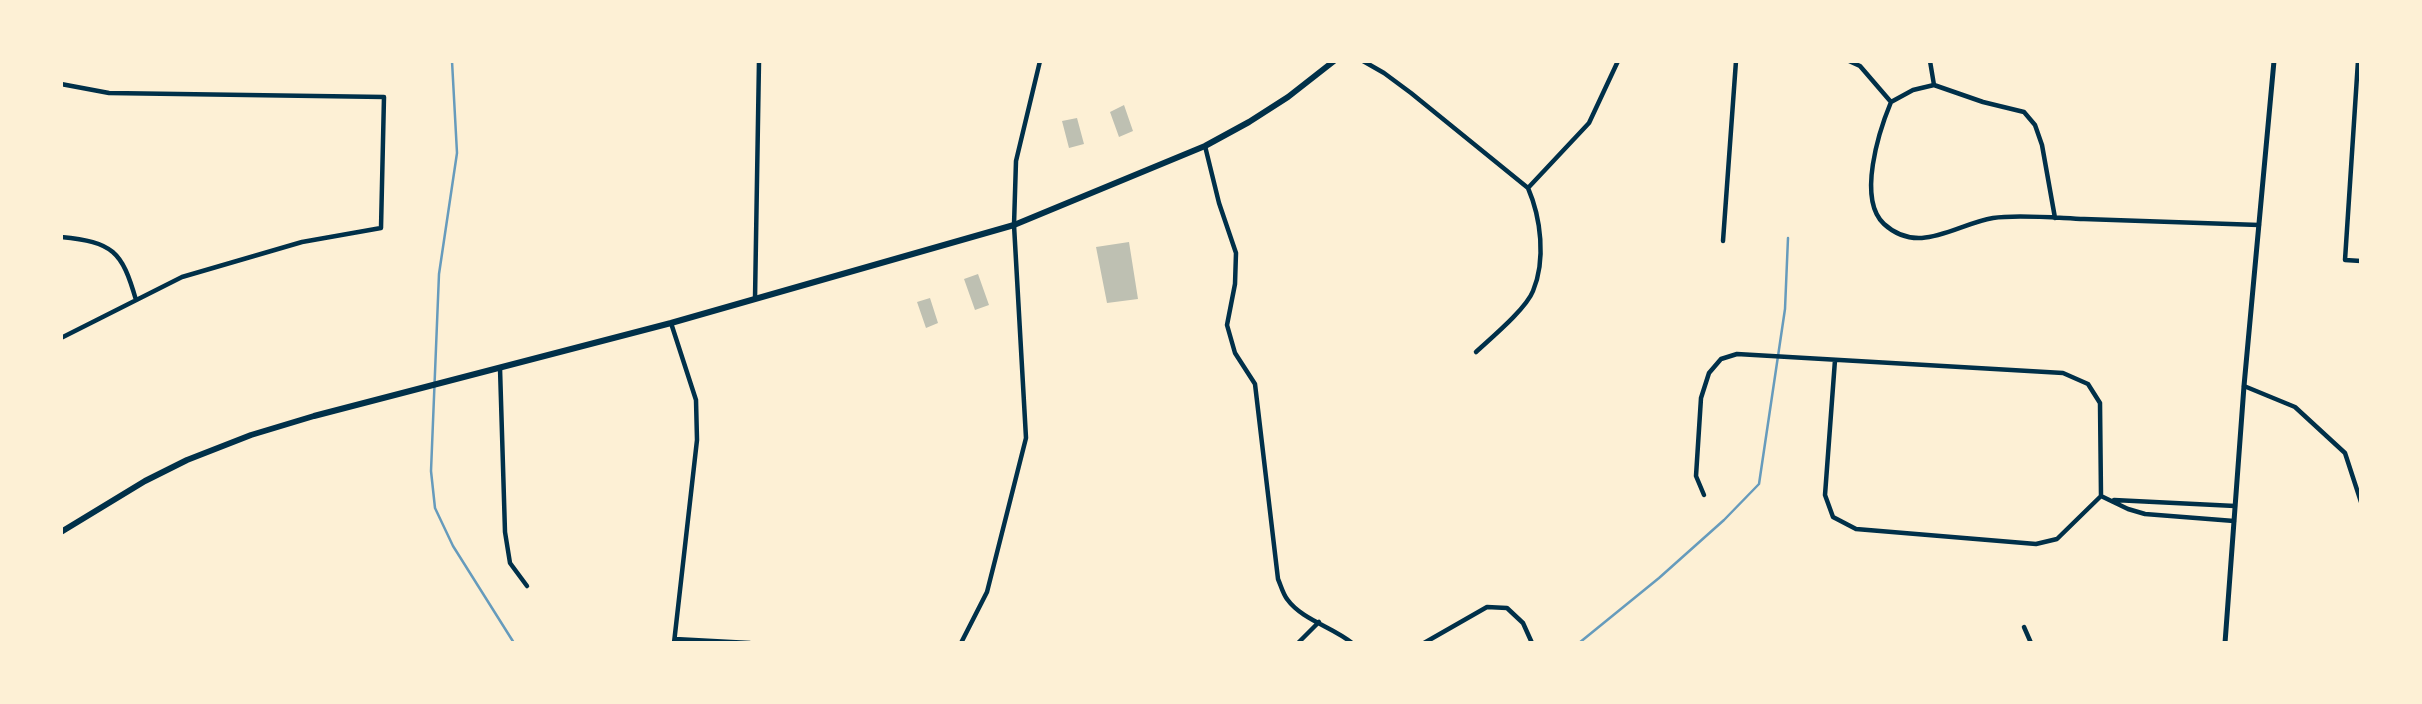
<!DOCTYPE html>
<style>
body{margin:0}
#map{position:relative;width:2422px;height:704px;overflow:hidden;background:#fdf0d5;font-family:"Zilla Slab",serif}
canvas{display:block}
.frame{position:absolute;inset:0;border:63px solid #fdf0d5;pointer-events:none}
</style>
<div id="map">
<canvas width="2422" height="704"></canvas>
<div class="frame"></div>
</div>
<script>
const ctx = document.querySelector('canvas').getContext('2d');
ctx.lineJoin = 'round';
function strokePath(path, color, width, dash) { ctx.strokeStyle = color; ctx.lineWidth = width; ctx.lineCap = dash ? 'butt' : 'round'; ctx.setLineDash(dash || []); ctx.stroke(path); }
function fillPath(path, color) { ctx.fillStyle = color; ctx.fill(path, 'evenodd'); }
strokePath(new Path2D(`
 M452 61 457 153 439 274 431 471 435 508 453 546 514 643
 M1579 643 1659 578 1724 520 1759 484 1785 309 1788 238`), '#669bbc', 2.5);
fillPath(new Path2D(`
 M1124 105 1133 131 1119 137 1110 112Z
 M1077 118 1084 144 1069 148 1062 121Z
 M1129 242 1138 299 1107 303 1096 247Z
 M978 274 989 305 975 310 964 279Z
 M930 298 938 323 926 328 917 302Z`), '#bec0b2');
strokePath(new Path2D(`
 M1363 61 1384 73 1411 93 1528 188C1541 218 1546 260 1533 291 1526 309 1491 338 1476 352
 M1849 61 1860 66 1891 102
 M1930 61 1934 85
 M2358 61 2345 260 2361 261
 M61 84 109 93 384 97 381 228 302 242 182 277 61 338
 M1205 146 1219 203 1236 253 1235 284 1227 325 1235 353 1255 384 1278 579C1281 586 1283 594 1287 599 1302 620 1333 627 1352 643
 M1528 188 1589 123 1618 61
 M2055 218 2042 145 2035 125 2024 112 1983 102 1934 85 1913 90 1891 102C1879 131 1857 199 1884 224 1919 256 1956 224 1993 218 2017 214 2058 218 2084 219 2142 221 2201 223 2259 225
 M61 237C113 242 122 251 136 300
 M1723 241 1736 61
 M755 299 759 61
 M671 323 696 400 697 440 674 643
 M1835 360 1825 495 1833 517 1856 529 2036 544 2057 539 2101 496
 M500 368 505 532 510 563 527 586
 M2244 386 2295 407 2345 453 2361 502
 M1704 495 1696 476 1701 398 1709 373 1721 359 1737 354 2063 373 2088 384 2100 403 2101 496 2128 509 2145 514 2234 521
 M2114 500 2235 506
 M2024 627 2031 643
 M675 639 750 643
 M961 643 987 592 1026 438 1014 225 1016 161 1040 61
 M1298 643 1319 622
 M1424 643 1487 607 1507 608 1523 623 1532 643`), '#003049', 4.5);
strokePath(new Path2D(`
 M2225 643 2244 386 2274 61`), '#003049', 5);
strokePath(new Path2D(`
 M61 532 145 481 187 460 251 435 314 416 671 323 1014 225 1205 146 1249 122 1288 97 1334 61`), '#003049', 6);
</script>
